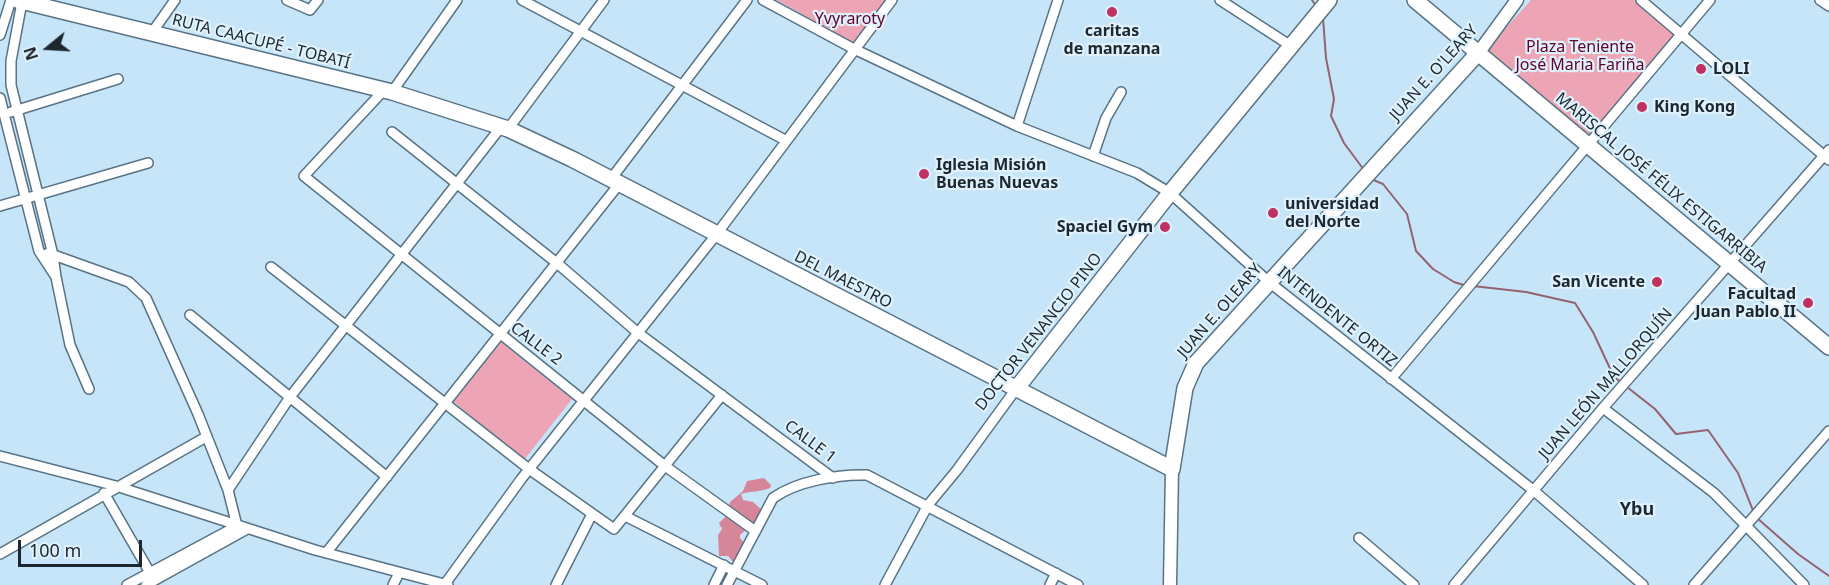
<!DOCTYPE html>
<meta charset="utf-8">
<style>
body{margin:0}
#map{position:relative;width:1829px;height:585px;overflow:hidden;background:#c7e5f9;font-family:"Noto Sans",sans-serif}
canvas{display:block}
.north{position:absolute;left:18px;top:18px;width:60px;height:60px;-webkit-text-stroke:4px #dff1fc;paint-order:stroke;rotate:252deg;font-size:16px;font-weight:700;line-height:24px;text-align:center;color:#1c272f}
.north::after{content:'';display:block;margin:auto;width:21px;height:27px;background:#1c272f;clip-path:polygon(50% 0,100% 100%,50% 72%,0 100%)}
.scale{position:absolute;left:18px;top:540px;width:124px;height:27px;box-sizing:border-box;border:3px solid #1c272f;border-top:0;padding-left:8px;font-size:18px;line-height:21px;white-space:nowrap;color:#1c272f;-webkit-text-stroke:4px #dff1fc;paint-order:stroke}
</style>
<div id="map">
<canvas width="1829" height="585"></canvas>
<div class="north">N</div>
<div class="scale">100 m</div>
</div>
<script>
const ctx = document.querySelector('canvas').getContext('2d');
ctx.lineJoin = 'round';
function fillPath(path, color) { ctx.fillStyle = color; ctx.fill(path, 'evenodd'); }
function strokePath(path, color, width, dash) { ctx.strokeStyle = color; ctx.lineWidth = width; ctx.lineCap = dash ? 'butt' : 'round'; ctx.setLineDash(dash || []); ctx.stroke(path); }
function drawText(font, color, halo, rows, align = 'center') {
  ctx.font = font + ' "Noto Sans",sans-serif'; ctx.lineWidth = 4.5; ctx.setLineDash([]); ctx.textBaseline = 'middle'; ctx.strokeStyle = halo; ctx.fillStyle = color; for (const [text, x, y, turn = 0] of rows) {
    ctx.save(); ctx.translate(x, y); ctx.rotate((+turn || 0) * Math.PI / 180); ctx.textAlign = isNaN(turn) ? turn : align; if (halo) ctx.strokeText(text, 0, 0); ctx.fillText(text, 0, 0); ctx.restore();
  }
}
fillPath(new Path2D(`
 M777 0H886L854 43Z
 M1531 0H1634L1676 33 1590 138 1485 51Z
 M501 342 572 399 524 460 453 401Z`), '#eda4b4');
fillPath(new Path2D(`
 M764 478 771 485 770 488C760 492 752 491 741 494L743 500 753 502 761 509 762 516 740 535V538L748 548 745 561 735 564 728 556H719L718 535 722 529 719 523 726 516 730 502 743 491 747 481Z`), '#d58799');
strokePath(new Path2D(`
 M1312 0 1316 6
 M1323 18 1326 58 1334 99 1331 116 1344 143 1364 170
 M1371 179 1383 184 1407 214 1416 251 1433 269 1454 282 1467 286
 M1473 286 1526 292 1575 303 1593 332 1614 377 1622 383
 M1627 387 1655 409 1676 434 1708 430 1738 473 1754 513
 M1757 518 1798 554 1829 576`), '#946270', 2);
const minor = new Path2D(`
 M287 0 310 10 318 0
 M522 0 785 140
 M763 0 854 49 1017 126 1137 173 1170 193 1269 282 1533 490 1643 585
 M1220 0 1291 46
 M1641 0 1829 160
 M1820 0 1829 6
 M151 34 175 0
 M0 35 11 0
 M384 90 304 176 665 466 754 530
 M392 92 457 0
 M0 98 39 251 56 277 53 255 11 85V61L22 2
 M11 112 118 79
 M1017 126 1058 0
 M508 129 604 0
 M392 132 558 264 637 332 833 478
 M1093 156 1106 118 1121 92
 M611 179 747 0
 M0 206 148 163
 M48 253 129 282 146 298 198 414 228 490 237 526
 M271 267 529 469 614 529 722 395
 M56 277 70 345 89 389
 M190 315 387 477
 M1391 379 1710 0
 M1603 408 1714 493 1804 585
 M0 456 116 486 315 550 448 585
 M228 490 290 397 501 127
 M104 493 153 578
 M625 516 762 585
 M1359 538 1414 585
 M326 553 620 183
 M0 554 206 437
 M445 584 522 478 716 235 892 0
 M127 585 237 526
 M146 585 247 529
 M393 585 399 573
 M556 585 592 514
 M714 585 724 565
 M727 585 773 498C797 481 838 474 867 475L1078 585
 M885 585 928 505 957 470 1016 389
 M1050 585 1056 573
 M1454 585 1603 408 1829 150
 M1694 585 1829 431`);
const tertiary = new Path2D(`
 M1479 52 1517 0
 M1170 585 1172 469`);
const primary = new Path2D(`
 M17 0 392 92 508 129 572 159 1172 469 1185 388 1196 363 1479 52
 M1415 0 1829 347
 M1016 389 1170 193 1329 0`);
strokePath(minor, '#587384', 12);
strokePath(tertiary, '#587384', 15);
strokePath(primary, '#587384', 18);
strokePath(minor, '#fff', 9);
strokePath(tertiary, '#fff', 12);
strokePath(primary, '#fff', 15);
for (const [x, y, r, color] of [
 [1112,12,6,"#be3161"],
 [1701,69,6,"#be3161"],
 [1642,107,6,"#be3161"],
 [924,174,6,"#be3161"],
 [1273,213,6,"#be3161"],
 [1165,227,6,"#be3161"],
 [1657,282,6,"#be3161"],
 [1808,303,6,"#be3161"]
]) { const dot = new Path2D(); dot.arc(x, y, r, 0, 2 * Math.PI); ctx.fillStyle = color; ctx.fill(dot); strokePath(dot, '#dff1fc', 2); }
drawText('16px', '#610129', '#dff1fc', [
 ["Yvyraroty",850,19],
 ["Plaza Teniente",1580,47],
 ["José Maria Fariña",1580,65]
]);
drawText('bold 16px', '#1c272f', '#dff1fc', [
 ["caritas",1112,31,"center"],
 ["de manzana",1112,49,"center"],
 ["LOLI",1713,69],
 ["King Kong",1654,107],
 ["Iglesia Misión",936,165],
 ["Buenas Nuevas",936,183],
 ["universidad",1285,204],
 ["del Norte",1285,222],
 ["Spaciel Gym",1153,227,"right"],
 ["San Vicente",1645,282,"right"],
 ["Facultad",1796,294,"right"],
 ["Juan Pablo II",1796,312,"right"]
], 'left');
drawText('16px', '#1c272f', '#dff1fc', [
 ["RUTA CAACUPÉ - TOBATÍ",261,42,14],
 ["JUAN E. O'LEARY",1434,73,-48],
 ["MARISCAL JOSÉ FÉLIX ESTIGARRIBIA",1661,183,40],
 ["DEL MAESTRO",843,280,27],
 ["JUAN E. OLEARY",1220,311,-49],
 ["INTENDENTE ORTIZ",1337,317,39],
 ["DOCTOR VENANCIO PINO",1039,332,-52],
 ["CALLE 2",536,344,37],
 ["JUAN LEÓN MALLORQUÍN",1606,384,-49],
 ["CALLE 1",810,442,37]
]);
drawText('bold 18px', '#1c272f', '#dff1fc', [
 ["Ybu",1637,510]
]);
</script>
